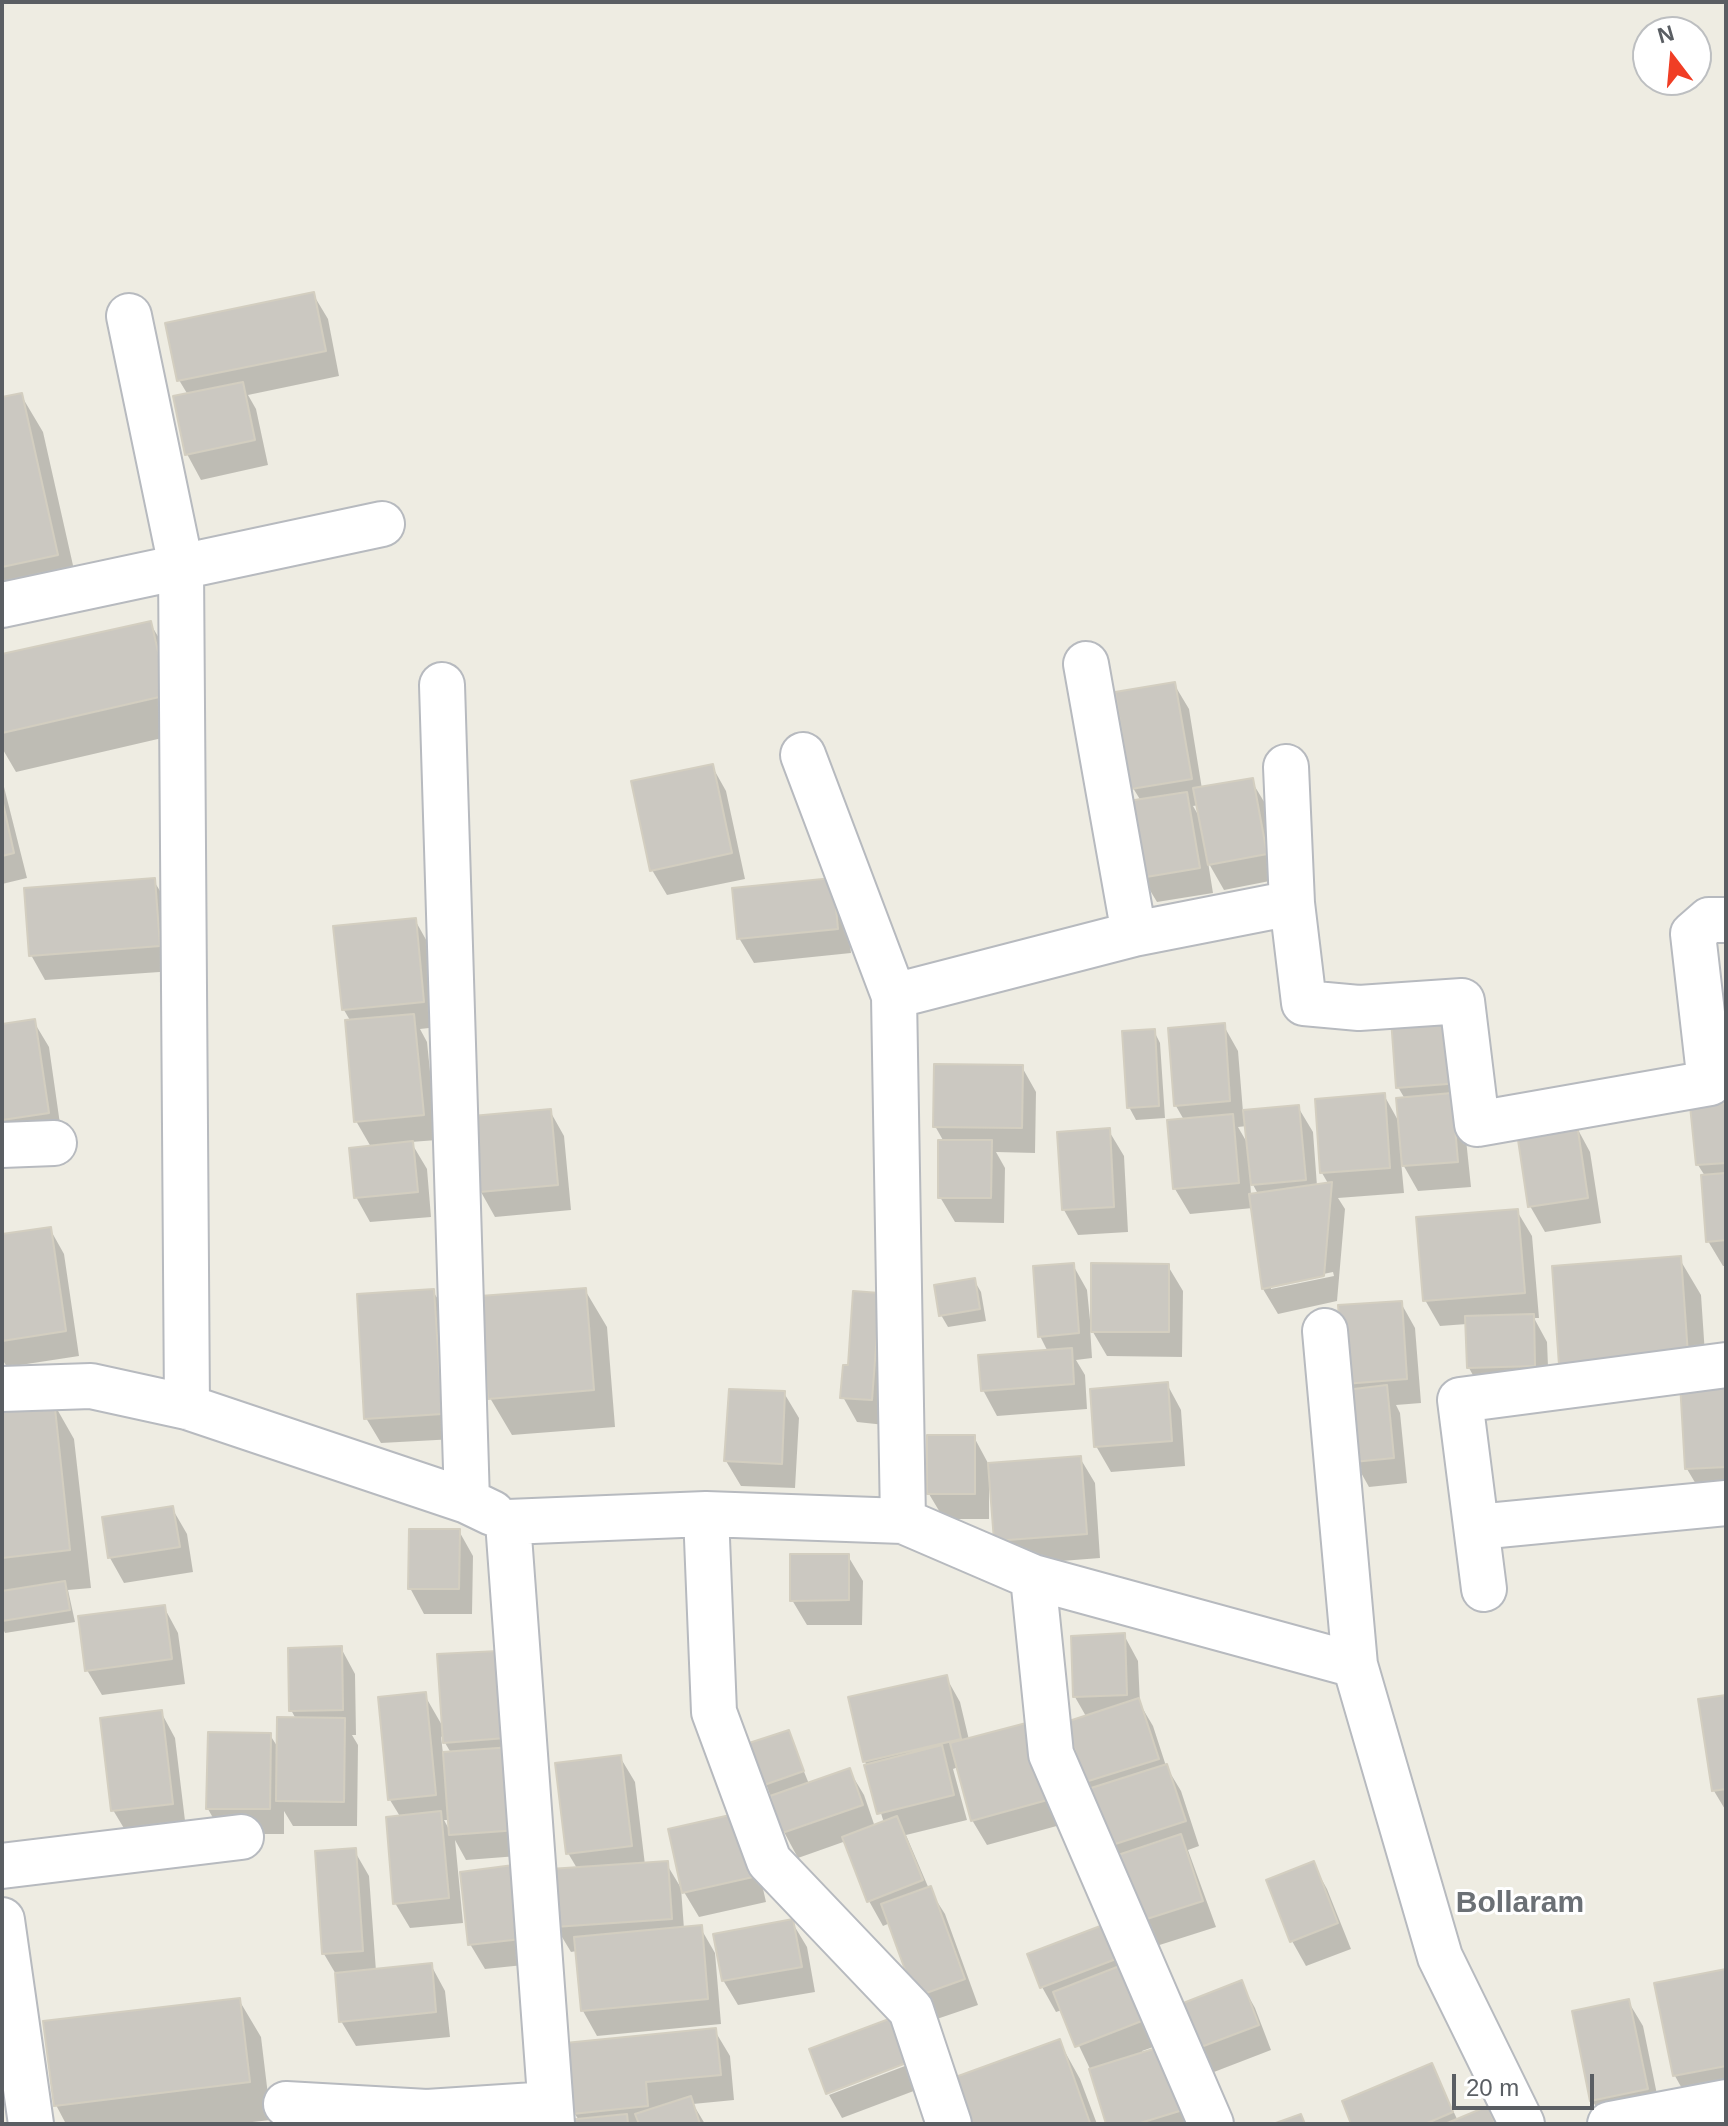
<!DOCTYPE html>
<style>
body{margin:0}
#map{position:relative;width:1728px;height:2126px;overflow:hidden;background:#eeece2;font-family:Helvetica,sans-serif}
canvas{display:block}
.frame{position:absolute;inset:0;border:4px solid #5a5e63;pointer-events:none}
.north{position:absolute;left:1632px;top:16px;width:80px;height:80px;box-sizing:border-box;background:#fff;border:2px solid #bdbfc1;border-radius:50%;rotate:344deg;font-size:22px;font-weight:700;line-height:32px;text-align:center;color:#5a5e63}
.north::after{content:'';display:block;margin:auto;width:28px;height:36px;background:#f03e25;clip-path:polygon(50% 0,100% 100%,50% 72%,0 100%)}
.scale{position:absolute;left:1452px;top:2074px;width:142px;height:36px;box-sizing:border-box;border:4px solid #5a5e63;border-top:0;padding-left:10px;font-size:24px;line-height:28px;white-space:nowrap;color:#5a5e63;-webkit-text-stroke:6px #fff;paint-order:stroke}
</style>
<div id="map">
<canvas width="1728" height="2126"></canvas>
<div class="frame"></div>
<div class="north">N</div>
<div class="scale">20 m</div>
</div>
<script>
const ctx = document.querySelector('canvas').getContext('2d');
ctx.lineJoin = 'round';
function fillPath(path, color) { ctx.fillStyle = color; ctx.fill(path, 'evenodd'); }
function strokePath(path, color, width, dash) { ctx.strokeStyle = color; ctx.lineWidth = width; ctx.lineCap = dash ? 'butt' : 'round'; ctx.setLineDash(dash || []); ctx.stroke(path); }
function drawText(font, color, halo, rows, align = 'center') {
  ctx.font = font + ' Helvetica,sans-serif'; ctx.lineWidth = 6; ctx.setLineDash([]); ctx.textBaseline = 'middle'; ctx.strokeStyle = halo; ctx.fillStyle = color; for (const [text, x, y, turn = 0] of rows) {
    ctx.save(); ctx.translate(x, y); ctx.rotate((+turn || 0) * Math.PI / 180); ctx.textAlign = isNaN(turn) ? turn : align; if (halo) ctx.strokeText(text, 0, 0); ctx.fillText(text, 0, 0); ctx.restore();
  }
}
fillPath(new Path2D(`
 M313 294 328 319 339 376 248 395 256 409 268 465 201 480 187 454 188 395 179 380Z
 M21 395 43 432 79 592 2 609V399Z
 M150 623 172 660 188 732 16 772 2 748V656Z
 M1174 684 1189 709 1202 789 1251 780 1266 805 1280 879 1224 890 1208 862 1213 893 1157 902 1142 877 1141 801 1133 788ZM1199 805 1200 818 1193 806Z
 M712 766 726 791 745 879 667 895 652 870Z
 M2 779 27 878 2 884Z
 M832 880 846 905 851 953 754 963 739 938Z
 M154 881 169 906 174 971 45 980 31 955Z
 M415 920 429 945 438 1027 420 1029 427 1042 437 1140 411 1142 427 1169 431 1217 370 1222 356 1197 371 1147 356 1121 351 1022 344 1010Z
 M1453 1015 1471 1187 1418 1191 1401 1161 1404 1193 1338 1198 1345 1209 1337 1301 1278 1314 1263 1289 1253 1208 1190 1214 1175 1189 1184 1120 1176 1106 1224 1026 1238 1051 1243 1112 1298 1107 1313 1132 1317 1186 1329 1185 1322 1173 1384 1095 1400 1124 1405 1099 1398 1087ZM1247 1126 1249 1146 1238 1127ZM1250 1179 1258 1194 1251 1195ZM1333 1272 1334 1276 1271 1289V1285Z
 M34 1022 49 1047 62 1138 2 1147V1027Z
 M1154 1031 1160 1043 1165 1118 1136 1120 1129 1107Z
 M1022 1067 1036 1092 1035 1153 996 1152 1005 1168 1004 1223 955 1222 940 1197 944 1142 935 1126Z
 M1726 1105V1266H1723L1708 1241 1705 1176 1698 1165Z
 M550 1111 564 1136 571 1210 495 1217 481 1192Z
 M1576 1126 1590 1152 1601 1223 1545 1232 1530 1206Z
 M1109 1131 1124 1156 1128 1232 1078 1235 1064 1210Z
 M1517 1211 1532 1236 1539 1318H1534L1547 1342 1549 1391 1483 1393 1469 1368 1467 1324 1440 1326 1425 1300Z
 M50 1229 64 1254 79 1356 7 1367 2 1359V1236Z
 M1679 1258 1701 1295 1707 1384 1726 1382V1505L1709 1506 1687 1469 1683 1394 1583 1402Z
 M1073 1265 1087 1290 1090 1320 1168 1266 1183 1291 1182 1357 1107 1356 1090 1327 1092 1358 1076 1360 1085 1375 1087 1409 997 1416 983 1390 1048 1352 1040 1336Z
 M974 1280 981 1292 986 1321 948 1327 941 1315Z
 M585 1290 607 1327 615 1427 512 1435 490 1398Z
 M433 1291 448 1316 455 1439 381 1443 366 1418Z
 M878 1295 885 1425 857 1422 843 1397Z
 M1401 1303 1415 1328 1421 1403 1396 1405 1400 1413 1407 1483 1369 1487 1355 1462 1346 1383Z
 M1167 1384 1181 1410 1185 1466 1111 1472 1096 1446Z
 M784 1393 799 1418 795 1488 741 1486 726 1461Z
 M53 1402 74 1439 91 1588 68 1590 75 1622 5 1633 2 1627V1408Z
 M974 1437 989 1465 1080 1458 1095 1483 1100 1558 1010 1565 996 1540 992 1487H989V1519H944L929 1494Z
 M172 1508 187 1534 193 1572 124 1583 110 1558 104 1519Z
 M459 1531 473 1556 472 1614H424L410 1588Z
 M848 1556 863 1581 862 1625H807L792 1600Z
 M164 1607 178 1633 185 1684 102 1695 87 1670Z
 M1124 1635 1138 1661 1140 1704 1153 1726 1166 1766 1181 1791 1199 1846 1188 1850 1216 1927 1147 1949 1068 1724 1087 1718 1075 1697Z
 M341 1648 355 1674 356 1735H352L358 1745 357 1826H293L284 1811V1834H222L208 1809 270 1735 279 1749 296 1719 291 1710Z
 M497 1653 531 1855 466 1860 455 1840 463 1923 410 1928 395 1903 401 1818 390 1800 424 1694 443 1727ZM441 1736 451 1753 443 1754ZM444 1820H450L451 1833Z
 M946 1677 960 1702 969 1740 1029 1724 1064 1824 987 1845 972 1820 958 1767 953 1769 967 1820 906 1835 929 1889 945 1914 978 2005 931 2021 890 1923 883 1926 869 1901 846 1841 798 1858 784 1832 766 1784 788 1732 809 1784 849 1770 864 1795 875 1827 884 1823 865 1761Z
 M1726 1697V1811L1714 1791Z
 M161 1712 175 1738 186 1829 128 1835 113 1810Z
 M620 1757 635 1782 645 1865 666 1863 681 1888 684 1929 700 1927 715 1953 721 2024 597 2036 583 2011 577 1951 571 1952 556 1927 578 1870 568 1853Z
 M752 1840 766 1902 699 1917 684 1892Z
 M354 1850 369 1876 376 1971 431 1965 445 1991 450 2037 356 2046 341 2021 337 1976 324 1954 317 1853Z
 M1313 1864 1327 1889 1351 1949 1306 1966 1292 1941Z
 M520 1866 543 1963 485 1969 470 1944Z
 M792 1922 807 1947 815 1992 738 2005 723 1980Z
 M1115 1922 1170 2041 1142 2051 1144 2054 1196 2124H1108L1091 2071 1062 2010 1056 2012 1042 1987Z
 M1726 1971V2093L1689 2101 1675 2076Z
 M1241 1983 1255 2008 1271 2050 1201 2077 1187 2052Z
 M239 2000 261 2037 271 2120 234 2124H66L56 2105Z
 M1628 2001 1643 2026 1661 2114 1606 2124 1592 2100Z
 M715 2031 730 2056 734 2100 693 2104 705 2124H569L579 2120 574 2113Z
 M1059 2041 1080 2079 1097 2124H969Z
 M918 2061 927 2086 842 2118 829 2095Z
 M1432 2066 1458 2121 1487 2109 1496 2124H1354Z`), '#0003');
const building = new Path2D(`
 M314 292 326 351 177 381 165 323Z
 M243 382 255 440 185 455 173 396Z
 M22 393 58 555 2 567V397Z
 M151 621 168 695 2 733V654Z
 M1175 682 1192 779 1131 789 1115 692Z
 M713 764 732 853 650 871 631 781Z
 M1253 778 1267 854 1208 865 1193 788Z
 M1187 792 1200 868 1140 878 1128 801Z
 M2 799 14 853 2 856Z
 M155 878 160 946 29 956 24 888Z
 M833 878 838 929 737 939 732 888Z
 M416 918 424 1002 342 1010 333 926Z
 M1455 1013 1460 1083 1396 1088 1391 1019Z
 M414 1014 424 1115 354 1122 345 1020Z
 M35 1019 49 1113 2 1120V1024Z
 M1225 1023 1230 1101 1174 1106 1168 1028Z
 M1155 1029 1159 1106 1127 1108 1122 1031Z
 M934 1064 1023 1065 1022 1128 933 1127Z
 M1385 1093 1390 1168 1320 1173 1315 1099Z
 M1452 1093 1458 1162 1402 1166 1396 1098Z
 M1726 1103V1163L1696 1165 1690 1106Z
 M1299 1105 1306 1180 1251 1185 1243 1110Z
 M551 1109 558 1185 479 1192 472 1116Z
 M1233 1114 1239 1183 1173 1189 1167 1120Z
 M1577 1124 1588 1198 1528 1207 1517 1133Z
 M1110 1128 1114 1207 1062 1210 1057 1132Z
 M938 1140H992L991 1198H938Z
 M413 1141 418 1192 354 1198 349 1148Z
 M1726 1173V1240L1706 1242 1701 1175Z
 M1332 1182 1324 1276 1262 1289 1249 1194Z
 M1518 1209 1525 1293 1423 1301 1416 1217Z
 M51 1227 66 1331 2 1341V1234Z
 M1681 1256 1688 1355 1559 1365 1552 1266Z
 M1074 1263 1079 1333 1038 1337 1033 1266Z
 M1091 1263 1169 1264V1332H1091Z
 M975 1278 980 1309 939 1316 934 1285Z
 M586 1288 594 1390 488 1399 480 1296Z
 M434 1289 442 1414 364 1419 357 1294Z
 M853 1291 880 1293 872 1400 840 1398 843 1365H848Z
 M1402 1301 1407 1379 1344 1384 1338 1305Z
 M1534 1314 1535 1366 1467 1368 1465 1316Z
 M1072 1348 1074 1384 981 1391 978 1355Z
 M1726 1380V1467L1685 1469 1680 1383Z
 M1168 1382 1172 1441 1094 1447 1090 1389Z
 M1387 1385 1394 1458 1353 1462 1346 1390Z
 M729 1389 785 1391 782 1464 724 1461Z
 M54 1399 70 1550 2 1558V1406Z
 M927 1435H975V1494H927Z
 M1081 1456 1087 1534 994 1541 988 1463Z
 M173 1506 180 1547 108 1558 102 1517Z
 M409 1529H460L459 1589H408Z
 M790 1554H849V1600L790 1601Z
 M65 1581 70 1610 2 1621V1591Z
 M165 1605 172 1659 85 1671 78 1616Z
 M1125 1633 1127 1695 1073 1697 1071 1636Z
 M342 1646 343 1710 289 1711 288 1648Z
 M499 1651 505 1738 443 1743 437 1654Z
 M947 1675 961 1739 863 1762 848 1697Z
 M426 1692 436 1795 388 1800 378 1697Z
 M1726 1695V1789L1712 1791 1698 1699Z
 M1139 1698 1159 1759 1085 1782 1066 1722Z
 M162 1710 173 1804 111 1811 100 1718Z
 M277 1717 345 1718 344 1802 276 1801Z
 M1030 1722 1051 1799 971 1821 950 1743Z
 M789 1730 804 1771 764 1785 749 1743Z
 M208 1732 271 1733 270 1809H206Z
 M942 1745 954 1795 877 1814 864 1765Z
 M512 1747 518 1830 449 1835 443 1752Z
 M621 1755 632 1846 566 1854 555 1763Z
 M1167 1764 1186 1821 1106 1847 1088 1789Z
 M850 1768 863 1805 782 1833 770 1796Z
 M441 1811 449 1898 393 1904 386 1817Z
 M739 1813 753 1877 682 1893 668 1829Z
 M897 1816 923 1880 867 1902 842 1837Z
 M1181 1834 1203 1901 1131 1924 1109 1858Z
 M356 1848 363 1951 322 1954 315 1851Z
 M668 1861 672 1919 554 1927 550 1869Z
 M1314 1861 1338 1923 1290 1942 1266 1880Z
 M521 1864 530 1938 468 1945 460 1872Z
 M931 1886 965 1979 915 1997 881 1904Z
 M793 1919 802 1967 722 1981 713 1934Z
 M1116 1920 1129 1954 1040 1988 1027 1954Z
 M702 1925 708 1999 581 2011 574 1937Z
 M1135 1960 1157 2015 1075 2047 1053 1992Z
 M432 1963 436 2012 339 2022 335 1973Z
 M1726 1969V2066L1673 2076 1654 1983Z
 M1242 1980 1259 2025 1185 2053 1168 2009Z
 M240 1998 250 2082 54 2106 43 2021Z
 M1629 1999 1648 2089 1590 2101 1572 2011Z
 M897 2016 914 2060 826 2094 809 2049Z
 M716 2028 721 2075 646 2082 648 2106 572 2114 565 2043Z
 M1060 2039 1090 2123 966 2124 950 2079Z
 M1166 2045 1186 2109 1137 2124H1106L1089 2069Z
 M1432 2063 1453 2112 1425 2124H1351L1342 2101Z
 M691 2096 700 2124H639L635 2114Z
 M1488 2106 1495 2124H1445Z
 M627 2114 628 2124H567V2120Z
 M1301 2114 1305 2124H1273Z`);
fillPath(building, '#cbc8c1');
strokePath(building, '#d3cec0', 2);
const street = new Path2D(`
 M129 316 181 566 187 1407
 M2 605 382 524
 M442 685 467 1501
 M803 755 894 996
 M1286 767 1292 903 1304 1003 1359 1008 1462 1001 1477 1124 1710 1083 1693 934 1709 920H1726
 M1134 934 1292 903
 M2 1145 54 1143
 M1325 1331 1355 1665 1440 1957 1522 2124
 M2 1389 91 1386 187 1407 467 1501 492 1513
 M706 1514 714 1712 769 1861 911 2010 949 2124
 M903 1521 894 996 1134 934 1086 664
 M1477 1527 1726 1503
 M1033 1577 1051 1754 1211 2124
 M1484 1589 1460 1400 1726 1365
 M2 1866 241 1837
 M2 1920 31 2124
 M286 2104 427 2112 550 2104
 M552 2124 508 1522 706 1514 903 1521 1033 1577 1355 1665`);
const secondary = new Path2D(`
 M1610 2124 1726 2102`);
strokePath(street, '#b7babf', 48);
strokePath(secondary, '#b7bbc1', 48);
strokePath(street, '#fff', 44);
strokePath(secondary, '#fff', 44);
drawText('bold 30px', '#6b7075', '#fff', [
 ["Bollaram",1520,1904]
]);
</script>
